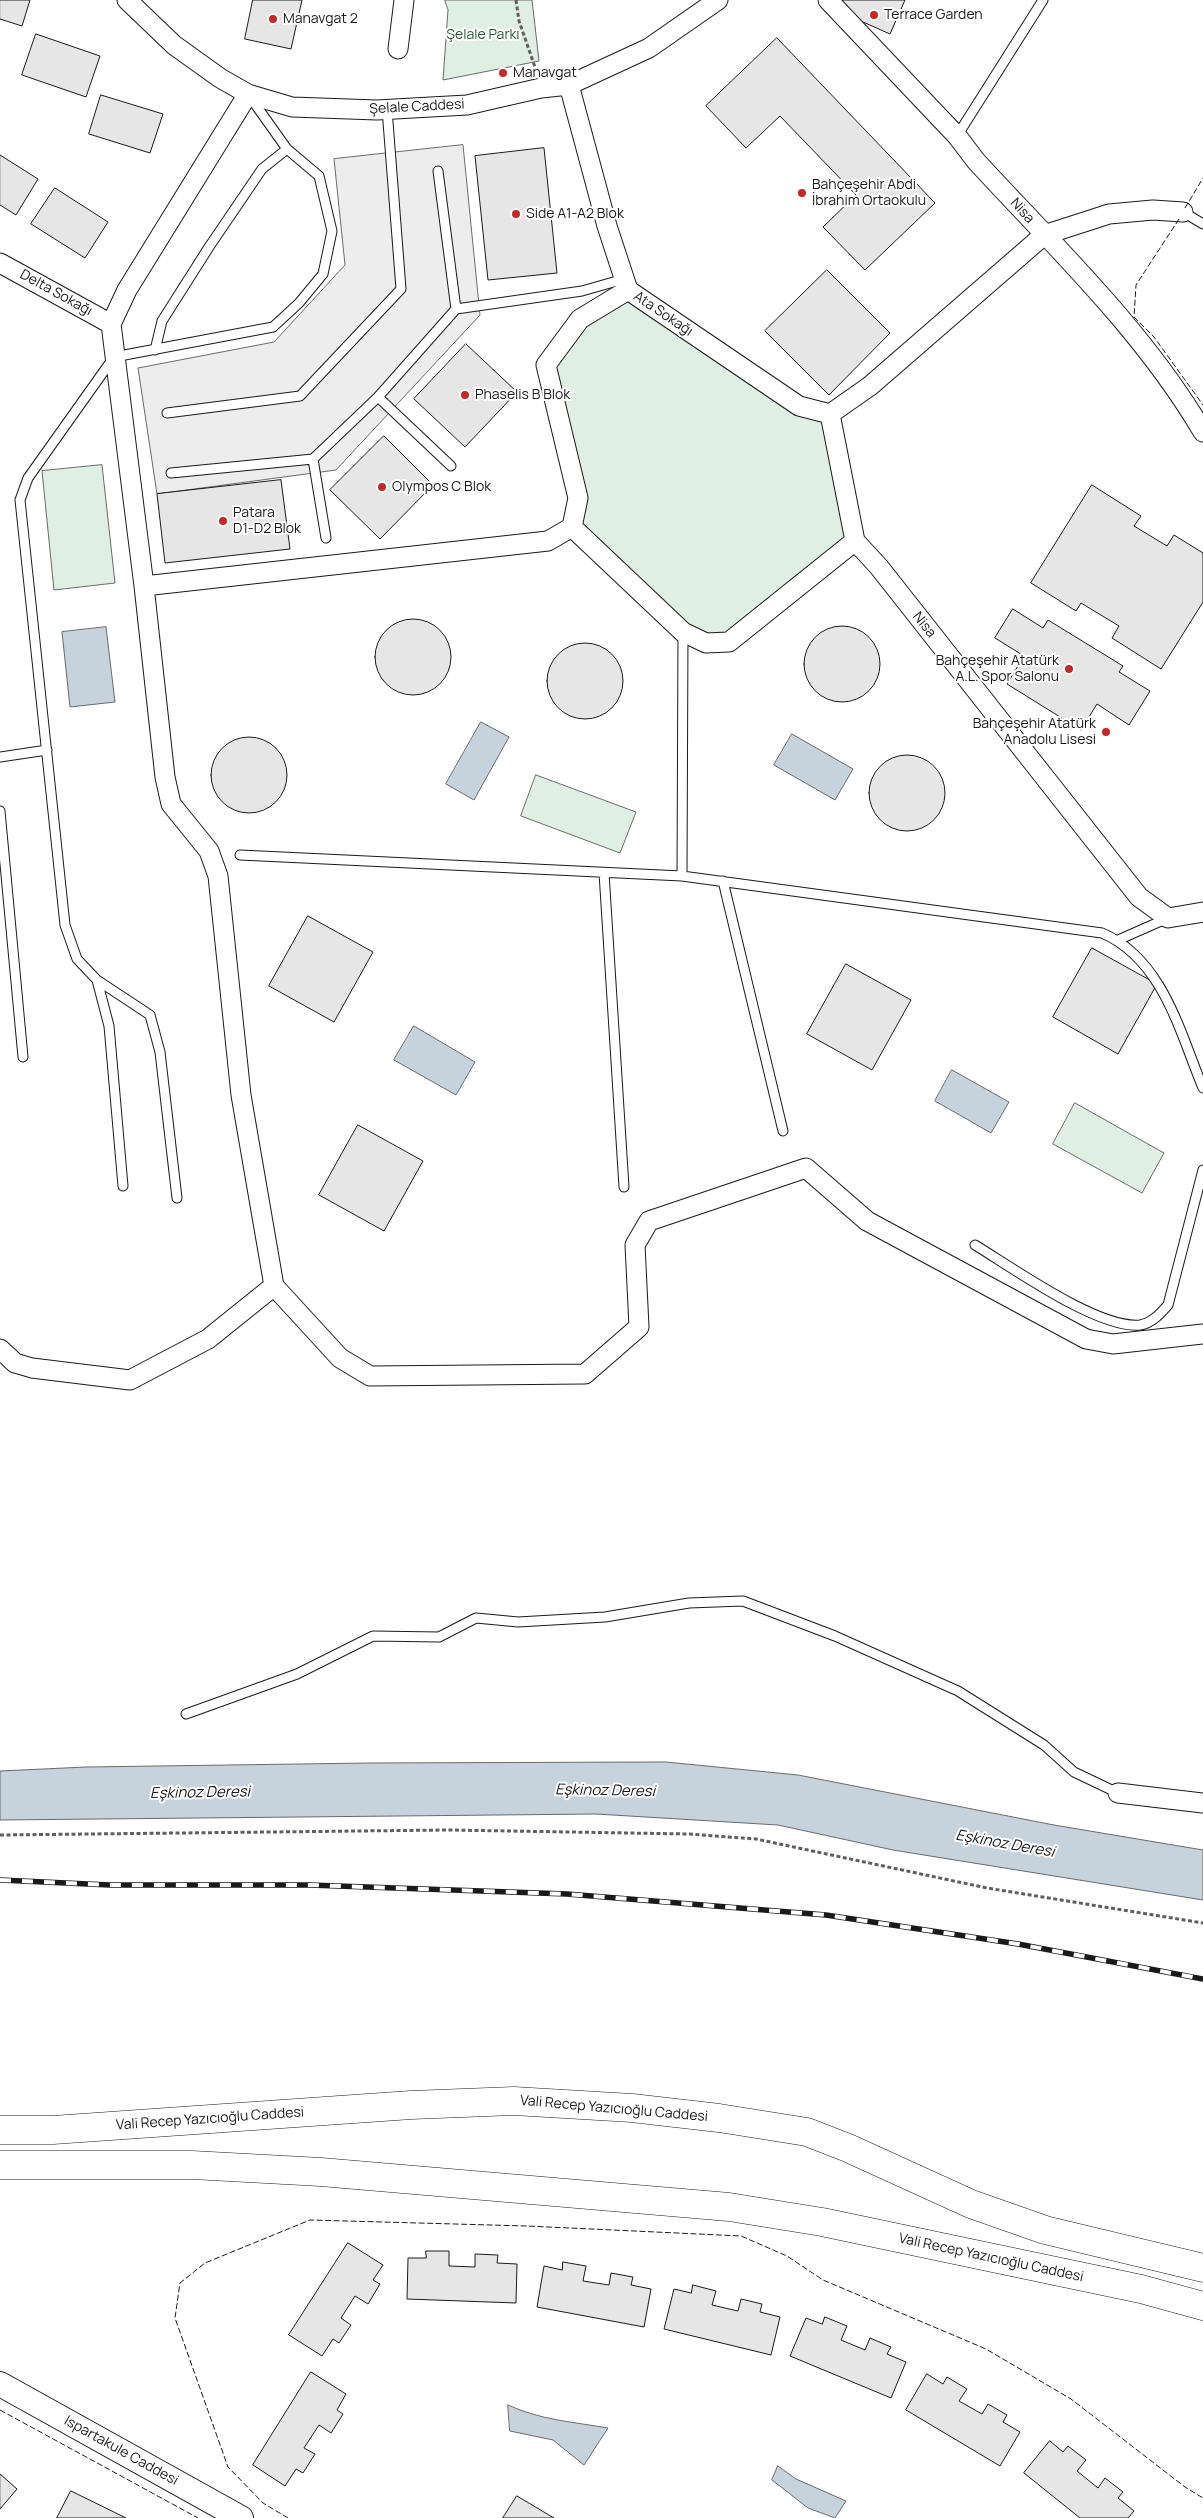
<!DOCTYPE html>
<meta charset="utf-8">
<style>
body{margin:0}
canvas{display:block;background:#fff}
</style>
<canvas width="1203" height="2518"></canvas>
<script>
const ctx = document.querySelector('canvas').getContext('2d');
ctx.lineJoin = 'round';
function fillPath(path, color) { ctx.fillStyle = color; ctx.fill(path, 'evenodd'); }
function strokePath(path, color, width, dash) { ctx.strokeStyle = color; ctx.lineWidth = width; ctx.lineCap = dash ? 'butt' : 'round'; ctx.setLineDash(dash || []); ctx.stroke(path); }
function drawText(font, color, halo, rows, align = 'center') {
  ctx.font = font + ' Manrope,sans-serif'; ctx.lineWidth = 4; ctx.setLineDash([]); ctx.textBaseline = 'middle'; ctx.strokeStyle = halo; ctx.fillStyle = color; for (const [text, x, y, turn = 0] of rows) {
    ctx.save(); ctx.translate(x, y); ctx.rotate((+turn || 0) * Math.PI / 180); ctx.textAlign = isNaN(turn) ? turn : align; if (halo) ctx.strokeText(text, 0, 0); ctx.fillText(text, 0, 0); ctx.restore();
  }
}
const green = new Path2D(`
 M445 0H532L539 61 443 80 448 10Z
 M628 290 799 406 830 414 855 541 729 642 706 643 572 527 578 498 546 365 580 319Z
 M102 465 115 583 54 590 42 471Z
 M536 775 636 812 620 853 521 816Z
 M1075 1103 1164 1153 1142 1193 1053 1144Z`);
fillPath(green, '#e0efe3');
strokePath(green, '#6a6a6a', 1);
const parking = new Path2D(`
 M463 145 480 315 336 470 157 494 138 368 274 342 345 265 334 159Z`);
fillPath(parking, '#ededed');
strokePath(parking, '#6a6a6a', 1);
const water = new Path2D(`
 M106 627 115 702 70 707 62 632Z
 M481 722 509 737 474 800 446 784Z
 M792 734 853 769 835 800 774 765Z
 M414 1026 475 1062 456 1095 394 1060Z
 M952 1070 1009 1102 991 1133 935 1101Z
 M666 1762 798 1775 1054 1825 1203 1850V1900L893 1850 778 1825 596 1814 0 1820V1771L86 1767 370 1763Z
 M508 2405C540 2420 574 2422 608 2428L584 2465 553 2440 510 2431Z
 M778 2466 796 2479 846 2501 835 2518 808 2508 772 2480Z`);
fillPath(water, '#c6d2dc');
strokePath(water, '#6a6a6a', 1);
const building = new Path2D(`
 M0 0H30L22 26 0 19Z
 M253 0H302L291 49 245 39Z
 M835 0H905L890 34 854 18Z
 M36 34 100 56 86 97 22 75Z
 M777 38 935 203 865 270 823 227 856 195 780 116 746 148 706 106Z
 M101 95 163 114 150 153 89 134Z
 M544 148 557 273 488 280 475 156Z
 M0 155 38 179 16 215 0 205Z
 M55 188 108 222 85 258 31 224Z
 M827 270 890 333 829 395 765 331Z
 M466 344 517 392 465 447 414 399Z
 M384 436 433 485 380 539 330 490Z
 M281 480 290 549 165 563 157 494Z
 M1092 485 1141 516 1134 526 1167 546 1174 535 1203 553V602L1161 669 1112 638 1119 626 1081 603 1076 611 1031 583Z
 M1013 609 1043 628 1048 620 1123 666 1119 672 1150 691 1129 725 1097 704 1081 730 1007 684 1024 656 995 638Z
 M375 657a38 38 0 1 1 76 0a38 38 0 1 1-76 0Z
 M804 664a38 38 0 1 1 76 0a38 38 0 1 1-76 0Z
 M547 681a38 38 0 1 1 76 0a38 38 0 1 1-76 0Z
 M211 775a38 38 0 1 1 76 0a38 38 0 1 1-76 0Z
 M869 793a38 38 0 1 1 76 0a38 38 0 1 1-76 0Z
 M308 916 373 952 334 1022 269 986Z
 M1092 948 1157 984 1118 1054 1053 1017Z
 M846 964 911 1000 872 1070 807 1034Z
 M358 1125 423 1161 384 1231 319 1195Z
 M348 2243 383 2265 373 2280 380 2284 368 2304 355 2296 341 2318 351 2325 339 2343 333 2339 322 2356 289 2335Z
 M426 2251H449V2266L475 2267V2254L498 2255 497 2263 517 2264 516 2303 407 2299 408 2258H426Z
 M563 2262 586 2266 583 2281 609 2285 611 2273 633 2277 631 2285 651 2289 644 2327 537 2307 544 2266 562 2270Z
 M693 2285 716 2291 712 2305 738 2311 741 2299 762 2304 760 2312 780 2317 771 2355 664 2329 674 2289 691 2293Z
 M825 2317 847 2326 841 2340 865 2350 870 2338 891 2347 887 2354 906 2362 891 2398 790 2356 806 2318 822 2324Z
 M311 2372 346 2394 337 2410 343 2414 331 2433 319 2425 304 2448 315 2454 303 2473 296 2469 285 2486 253 2465Z
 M927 2374 943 2384 947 2377 967 2389 959 2401 982 2414 988 2404 1007 2415 1003 2422 1020 2432 1000 2466 906 2410Z
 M1050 2441 1063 2452 1068 2446 1086 2460 1077 2471 1098 2488 1105 2478 1123 2492 1118 2498 1134 2511 1128 2518H1080L1024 2473Z
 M0 2474 17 2489 0 2509Z
 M71 2491 126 2518H57Z
 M517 2496 554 2518H503Z`);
fillPath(building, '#e6e6e6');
strokePath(building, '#1a1a1a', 1);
const service = new Path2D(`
 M957 136 1043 0
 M1183 212 1203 224
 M456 309 582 291 624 279
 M155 350 162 321 209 247 262 169 287 149
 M378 397 451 466
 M167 413 300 396 401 289 387 109
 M313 459 326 538
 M171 473 313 459 378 397 456 309 438 171
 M0 757 47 750
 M0 811 23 1057
 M240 855 682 876 683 632
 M604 873 624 1187
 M682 876 1102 933C1163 959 1180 1033 1203 1088
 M723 881 783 1131
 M1118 940 1168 918
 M97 980 109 1026 123 1186
 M177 1198 160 1052 150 1015 97 980 77 959 65 925 20 500 28 478 114 357 273 327 299 303 323 274 332 231 319 176 287 149 250 97
 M975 1245C1013 1268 1098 1329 1140 1325 1152 1323 1160 1314 1168 1305L1203 1170
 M186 1714 297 1674 373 1636 439 1637 476 1618 518 1622 605 1617 689 1603 743 1601 835 1636 958 1691 1044 1745 1074 1772 1118 1793`);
const minor = new Path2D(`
 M127 0 174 45 220 78 248 94 292 107 377 110 467 105 541 88 569 85 649 48 718 0
 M828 0 957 136 976 161C1055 247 1143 330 1203 432
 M398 49 404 0
 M569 85 607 226 628 290 799 406 830 414
 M248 94 127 290 111 324 144 586 548 541 572 527 578 498 546 365 580 319 628 290
 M0 263 111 324
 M830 414 855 541 879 567 1139 897 1168 918 1203 912
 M830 414 870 386 1044 235 1109 214 1153 210 1183 212
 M572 527 683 632 706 643 729 642 855 541
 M274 1286 340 1358 370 1376 585 1374 639 1327 635 1245 649 1221 806 1168 867 1221 1086 1339 1113 1344 1203 1334
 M0 1349 15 1363 32 1368 130 1380 208 1339 274 1286 241 1095 218 876 209 851 171 804 165 777 144 586
 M1118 1793 1203 1803`);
const tertiary = new Path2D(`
 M0 2384 241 2518`);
const primary = new Path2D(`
 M0 2130H53L411 2105 514 2101 632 2108 719 2118 807 2132 848 2148 971 2204 1045 2230 1203 2268
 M0 2165H192L321 2172 729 2207 822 2222 979 2255 1141 2289 1203 2306`);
strokePath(service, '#1a1a1a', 11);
strokePath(minor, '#1a1a1a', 21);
strokePath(tertiary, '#1a1a1a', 26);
strokePath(primary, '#1a1a1a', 29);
strokePath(new Path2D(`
 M516 0 519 21 536 70
 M0 1835 449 1830 689 1834 756 1839 987 1888 1203 1923`), '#5f5f5f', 3, [4, 2.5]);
strokePath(service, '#fff', 9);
strokePath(minor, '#fff', 19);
strokePath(tertiary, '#fff', 24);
strokePath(primary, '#fff', 28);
const rail = new Path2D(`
 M0 1880 110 1885H309L567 1894 826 1915 1018 1944 1203 1979`);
strokePath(rail, '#1a1a1a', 5.5);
strokePath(rail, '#fff', 4, [11]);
strokePath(new Path2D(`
 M1185 208 1203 178
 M1179 219 1136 285 1134 317 1154 337 1203 405
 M0 2410 198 2518
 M288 2518 263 2503 228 2467 175 2318 180 2283 205 2263 310 2220 527 2226 741 2236 787 2256 823 2280 986 2349 1071 2399 1185 2487 1203 2498`), '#1a1a1a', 1, [6, 2.5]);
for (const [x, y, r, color] of [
 [874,15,5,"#c62828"],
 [273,19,5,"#c62828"],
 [503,73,5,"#c62828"],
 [802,193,5,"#c62828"],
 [516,214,5,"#c62828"],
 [465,395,5,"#c62828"],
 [382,487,5,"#c62828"],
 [223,521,5,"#c62828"],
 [1069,669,5,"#c62828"],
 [1106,732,5,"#c62828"]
]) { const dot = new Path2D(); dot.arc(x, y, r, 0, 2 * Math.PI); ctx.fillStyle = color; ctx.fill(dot); strokePath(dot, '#fff', 2); }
drawText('14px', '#1a1a1a', '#fff', [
 ["Terrace Garden",884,15],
 ["Manavgat 2",283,19],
 ["Manavgat",513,73],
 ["Bahçeşehir Abdi",812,185],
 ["İbrahim Ortaokulu",812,201],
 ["Side A1-A2 Blok",526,214],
 ["Phaselis B Blok",475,395],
 ["Olympos C Blok",392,487],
 ["Patara",233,513],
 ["D1-D2 Blok",233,529],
 ["Bahçeşehir Atatürk",1059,661,"right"],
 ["A.L. Spor Salonu",1059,677,"right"],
 ["Bahçeşehir Atatürk",1096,724,"right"],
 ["Anadolu Lisesi",1096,740,"right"]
], 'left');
drawText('14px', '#2b5a34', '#fff', [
 ["Şelale Parkı",483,35]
]);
drawText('14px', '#1a1a1a', '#fff', [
 ["Şelale Caddesi",417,107,-3],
 ["Nisa",1022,211,48],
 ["Delta Sokağı",56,293,29],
 ["Ata Sokağı",663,314,34],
 ["Nisa",924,625,52],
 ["Vali Recep Yazıcıoğlu Caddesi",614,2109,5],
 ["Vali Recep Yazıcıoğlu Caddesi",210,2119,-4],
 ["Vali Recep Yazıcıoğlu Caddesi",991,2258,12],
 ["Ispartakule Caddesi",121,2451,29]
]);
drawText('italic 15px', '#1a1a1a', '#fff', [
 ["Eşkinoz Deresi",605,1791,1],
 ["Eşkinoz Deresi",200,1793,-1],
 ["Eşkinoz Deresi",1005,1844,10]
]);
</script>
